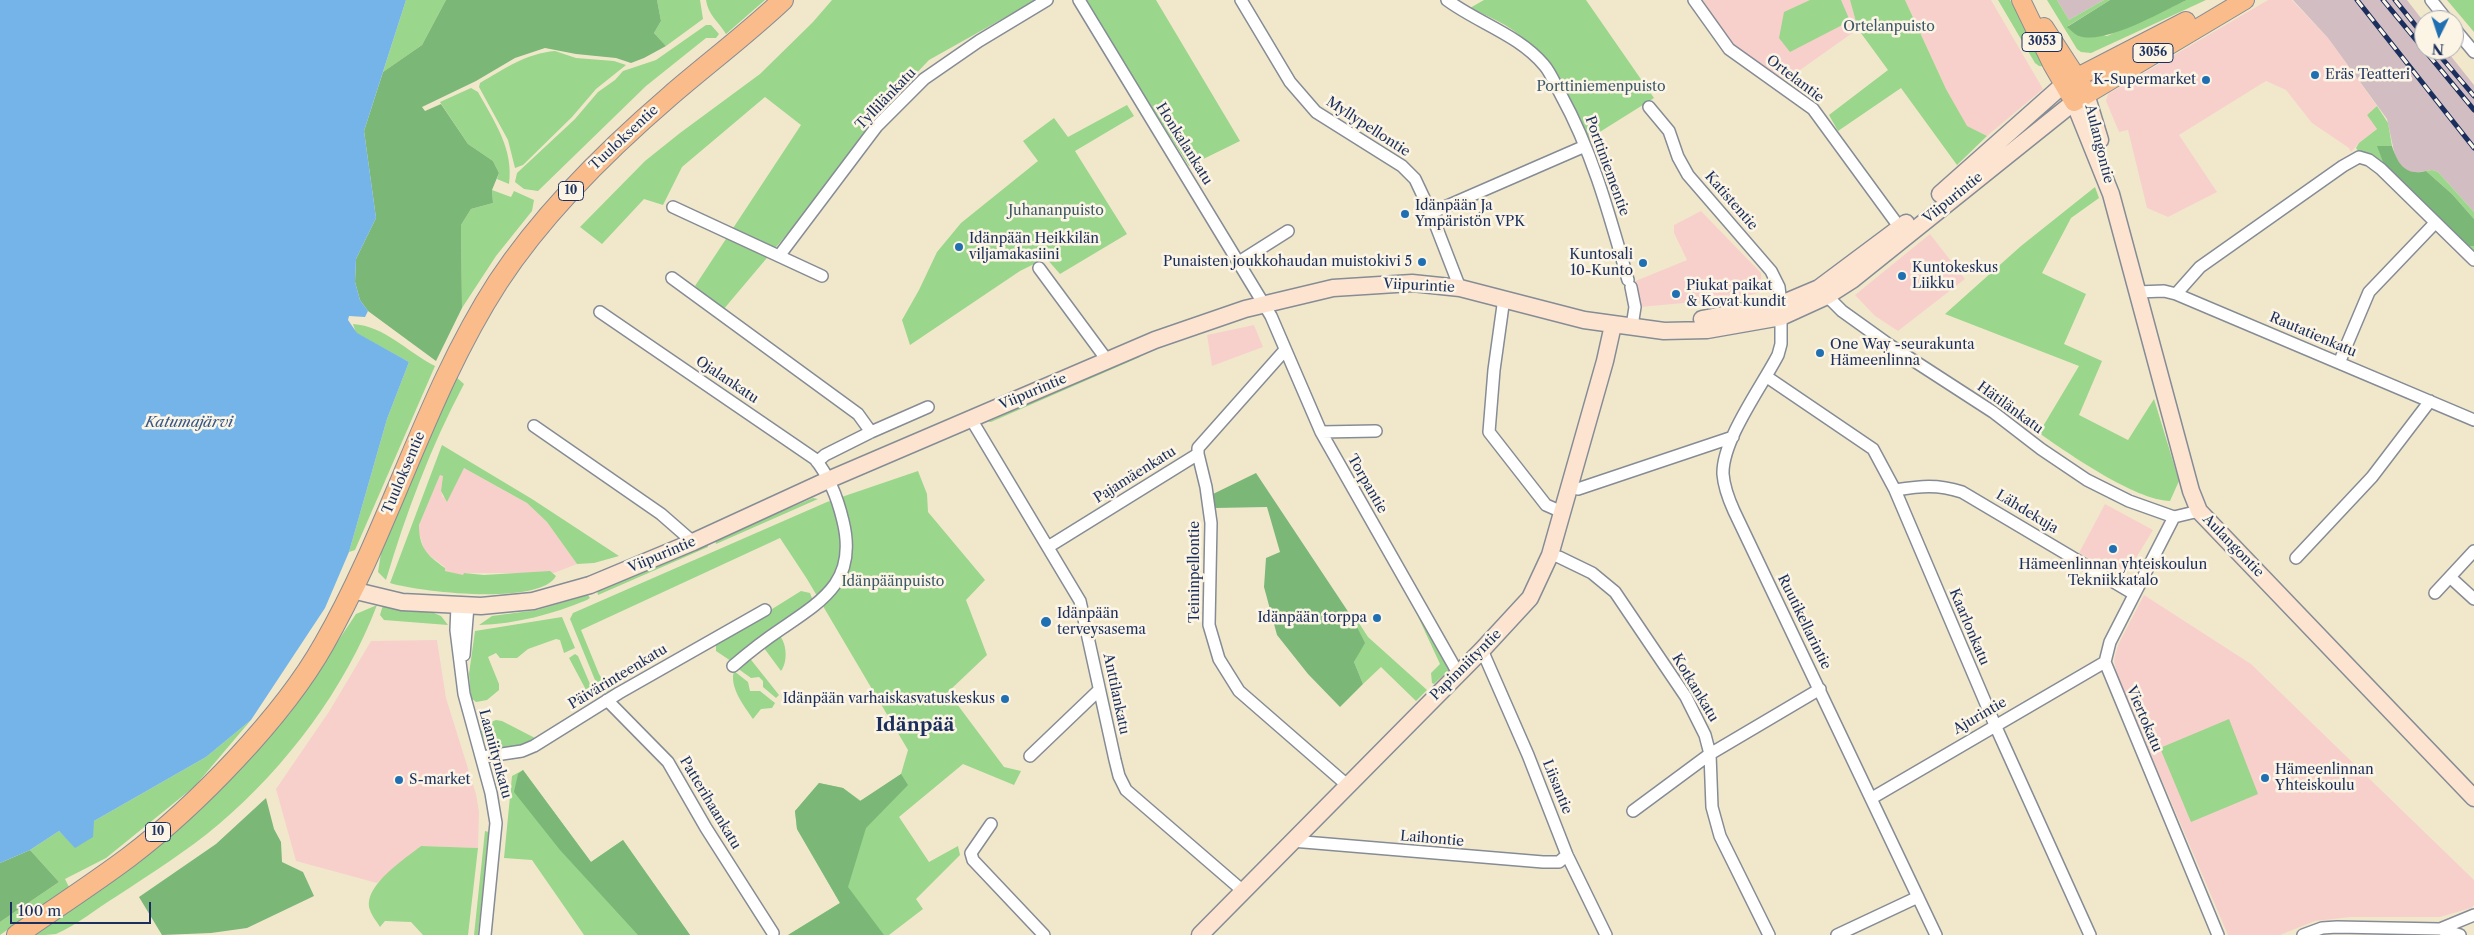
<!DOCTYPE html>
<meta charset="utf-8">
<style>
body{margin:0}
#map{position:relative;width:2474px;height:935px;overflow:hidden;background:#f1e8cc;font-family:"Libre Caslon Text",serif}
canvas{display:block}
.north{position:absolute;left:2414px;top:10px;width:50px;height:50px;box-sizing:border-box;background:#fcf5e5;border:1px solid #a2a6af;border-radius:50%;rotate:184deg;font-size:14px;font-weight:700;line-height:20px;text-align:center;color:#1b2f5e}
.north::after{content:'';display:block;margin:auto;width:18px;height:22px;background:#1f6fb2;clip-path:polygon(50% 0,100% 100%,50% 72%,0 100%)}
.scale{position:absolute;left:10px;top:902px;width:141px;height:22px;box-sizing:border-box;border:2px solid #1b2f5e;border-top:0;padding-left:6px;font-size:15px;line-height:18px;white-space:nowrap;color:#1b2f5e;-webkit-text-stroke:4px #fcf5e5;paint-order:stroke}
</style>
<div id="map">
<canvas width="2474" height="935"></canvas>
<div class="north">N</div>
<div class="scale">100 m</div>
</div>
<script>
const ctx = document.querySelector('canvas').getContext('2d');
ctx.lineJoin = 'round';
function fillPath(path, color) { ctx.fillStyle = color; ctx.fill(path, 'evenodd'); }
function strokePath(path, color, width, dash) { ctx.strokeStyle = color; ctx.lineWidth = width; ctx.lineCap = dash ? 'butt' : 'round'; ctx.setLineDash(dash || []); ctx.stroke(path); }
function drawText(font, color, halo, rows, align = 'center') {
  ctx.font = font + ' "Libre Caslon Text",serif'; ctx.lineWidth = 5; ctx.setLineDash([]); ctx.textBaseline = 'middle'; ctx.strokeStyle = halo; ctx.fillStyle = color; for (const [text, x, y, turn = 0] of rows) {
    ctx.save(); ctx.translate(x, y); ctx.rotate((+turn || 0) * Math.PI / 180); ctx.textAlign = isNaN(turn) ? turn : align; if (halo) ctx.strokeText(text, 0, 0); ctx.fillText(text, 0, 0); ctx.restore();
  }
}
fillPath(new Path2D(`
 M1703 0H1850L1858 29 1786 80 1733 47Z
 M1905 0H1991L2043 89 1987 136 1967 127 1946 89Z
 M2268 0H2292L2328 38 2377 106 2367 115 2377 129 2359 143 2351 152 2349 148 2312 123 2286 90 2266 81 2179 135 2217 192 2168 217 2147 208 2128 130 2119 132 2106 101 2108 94Z
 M1701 211 1761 273V292L1739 298 1640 307 1633 282 1687 260 1674 233V225Z
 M1930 234 1965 279 1898 331 1875 316 1855 295Z
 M1254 325 1263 347 1212 366 1207 335Z
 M464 468 527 503 547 522 577 564 554 573H465L464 576 445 571V567L425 552 419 533V525L440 475H443L441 491 443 498Z
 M2105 504 2153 530 2124 578 2079 553Z
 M2144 595 2251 664 2474 880V905L2471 908 2440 917H2351L2315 921 2280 935H2228L2117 675 2114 660 2118 645Z
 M437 640 446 698 476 794 479 812 478 848 421 846 377 883 296 861 276 789 330 710 371 641Z`), '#f7d0cb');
fillPath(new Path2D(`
 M2057 0H2104L2069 20Z
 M2293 0H2407L2424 22V50H2446L2474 85V212L2438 172 2432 170 2414 173 2403 169 2395 156 2387 119 2328 38Z`), '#d2bec2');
fillPath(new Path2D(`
 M406 0H446L422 45 383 72Z
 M657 0H700L703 19 666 46 654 33 661 21Z
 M706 0H765L726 34C719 22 708 15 706 0Z
 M832 0H1036L929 60 889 102 809 208 723 310 695 286 801 125 765 97 682 167 663 205 644 199 602 244 580 227 645 161 680 133 760 74 813 22Z
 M1083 0H1156L1240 141 1189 166Z
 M1484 0H1586L1654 98 1587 140C1566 98 1548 50 1505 25 1494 19 1482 13 1470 8Z
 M1810 0H1841L1850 21 1790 52 1779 38 1784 12Z
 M1850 0H1905L1946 89 1967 126 1987 136 1957 165 1901 88 1838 131 1829 115 1888 70 1858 29Z
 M1998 0H2010L2048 67 2039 66 2035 63Z
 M2047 0H2057L2069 20 2104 0H2110L2068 26 2107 36 2187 0H2206L2091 53 2081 52 2077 49Z
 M2447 0H2474V32Z
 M706 25H711L719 34 716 38H706L646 86 538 191 524 189 515 182 517 173 575 119 598 92 615 80 623 71 656 60Z
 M555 51 576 58 614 61 626 65 596 89 572 117 523 165 515 168 508 140 479 87 480 83C504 69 527 53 555 51Z
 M471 88 478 92C494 121 514 149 509 184L497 179 499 173 493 161 468 144 440 102Z
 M1127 105 1134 116 1075 151 1127 234 1060 274 1046 258 1020 271 910 345 902 320 919 290 937 252 961 223 1038 161 1023 141 1054 118 1068 137Z
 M2377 106 2388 123 2392 146H2378L2467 247 2474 246V257L2368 155 2359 152 2356 148 2359 143 2377 129 2367 115Z
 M2432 170 2438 172 2474 212V219L2452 194 2426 171Z
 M2095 187 2099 198 2071 218 2042 273 2086 294 2064 344 2102 361 2079 415 2128 440 2154 399 2179 481 2170 501C2135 500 2069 454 2039 433L2079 366 1945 314 2021 246Z
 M492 190 511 197 514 191 534 200 532 211 496 256 462 308 461 225 471 209 493 203Z
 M353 324C385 326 407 352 435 366L355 550 349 552 387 419 409 362 356 333Z
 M1140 354V357L991 422H988Z
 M456 377 464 384C431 446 406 513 386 580L378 572 381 553Z
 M442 445 532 499 619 556 594 563 577 564 547 522 527 503 464 468 447 502 441 491 443 476 440 475 419 525C419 548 427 555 445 568V571L463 575 464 573 484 575 550 571 556 576C540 606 419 592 390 583Z
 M918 471 927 494 928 512 985 580 966 600 987 655 948 692 1004 767 1021 771 1014 785 963 764 899 817 929 862 958 846 960 855 916 899 923 909 889 935H788L840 903 797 829 795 811 819 783 843 788 861 801 901 774 908 750 807 579 780 538 581 630 599 674 604 682 615 686 607 692 595 680 570 619 573 613 827 502Z
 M813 498 818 499 716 544 715 540Z
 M707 544 708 547 598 595 597 591Z
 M801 591 810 593 813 601 746 647 731 661 716 651V644Z
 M588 595 590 598 587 600C553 614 516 624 479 625L492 616 537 610Z
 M377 605C345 689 287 766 219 824 187 851 152 873 117 896 97 908 77 925 56 934 50 935 40 935 33 935L259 748 290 713 356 614Z
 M383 605 434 613 441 616 448 625 384 620 380 615Z
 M1415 610 1418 611 1452 667 1434 684 1432 683 1431 673 1440 664Z
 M562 617 575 648 564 653 560 640 556 639 528 649 517 658H500L496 653 488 657 499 684V690L487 700 476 702 471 698 469 674 475 631Z
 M1355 617 1368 637 1427 690 1416 701 1381 667 1363 684 1354 662 1364 643 1353 619Z
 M779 635C787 643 788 662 781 671L764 648Z
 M575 654 578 656 590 684 587 704 585 688 569 658Z
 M748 656 779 695 776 698 763 687V681L759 677 751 678 737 668Z
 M734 671 748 682 750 691H760L775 703 772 708 761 709 753 719C744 706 729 687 734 671Z
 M2229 719 2258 794 2191 822 2160 748Z
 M251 720 195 786 106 858 65 879 69 887 0 935V922L59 882 30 850 59 831 75 847 94 821 206 757Z
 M496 720 502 721 535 738C521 753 485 754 481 731L486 724Z
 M523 770 591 862 623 840 690 935H584L532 860 504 858 512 776Z
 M485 831 489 832 478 935H474Z
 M421 846 478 848 468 935H423L411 922 385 921 380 927C377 922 372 916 370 910 362 886 405 859 421 846Z`), '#9ad68b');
fillPath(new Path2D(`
 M446 0H657L661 21 654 33 666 46 644 58 631 63 616 58 576 54 545 48 515 58 476 81 422 107 425 111 441 104 468 144 493 161 499 173 492 190 493 203 471 209 461 225 462 308 436 361 368 311 360 300 355 282 356 259 376 218 364 131 383 72 422 45Z
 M2110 0H2187C2162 11 2106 45 2079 36 2075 35 2071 30 2067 27Z
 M2377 146H2392C2398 165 2406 176 2426 171L2452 194 2474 219V246L2467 247 2385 167Z
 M1256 473 1353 619 1365 643 1354 662 1363 684 1340 707 1308 674 1277 635 1264 587 1266 558 1280 552 1267 507 1215 508 1213 494Z
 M523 770 591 862 623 840 690 935H638L560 850 514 792 518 774Z
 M901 774 908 785 866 828 848 887 884 935H788L840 903 797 829 795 811 819 783 843 788 860 801Z
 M266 798 274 829 281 842 282 862 303 872 314 896 247 928 211 933 162 935 139 897 216 844Z
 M30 850 59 882 0 922V863Z`), '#7bb777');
fillPath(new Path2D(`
 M0 0H406L364 131 376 218 356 259 355 282 360 300 368 311 365 317 349 316 348 320 357 333 409 362 387 419 349 552 325 608 251 720 206 757 94 821 93 837 75 848 59 831 30 850 0 863Z`), '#74b4e8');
const street = new Path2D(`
 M1079 0 1271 316 1321 432 1458 673
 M1241 0 1290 82 1316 112 1402 166 1415 179 1431 213 1460 288
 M1447 0C1478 23 1519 35 1544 65 1551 73 1556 86 1561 95 1593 153 1610 217 1628 280
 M1694 0 1729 49 1813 109 1903 232
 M2431 0 2447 20
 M2454 28 2474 52
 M1649 107 1669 131 1678 157 1688 175 1771 271 1779 287 1781 304V344L1778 355C1762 386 1722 440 1723 474 1724 487 1729 500 1734 511L1936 935
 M673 207 822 276
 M1431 213 1585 146
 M779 256 877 126 924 79 979 41 1047 0
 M1239 262 1288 231
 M1039 268 1107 360
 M672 278 858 414 871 432
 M1631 287 1635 307 1632 326
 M1822 291 1842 311 1888 344 1993 412 2041 449 2087 480 2129 501 2174 517 2199 511
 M2137 292 2164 291 2176 294 2474 420
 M2176 294 2200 267 2343 166 2359 157 2369 160 2381 169 2474 260
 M1504 298 1494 370 1489 432 1546 505 1562 512
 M600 312 815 459C829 476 838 500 843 521 857 578 827 598 784 627 766 639 749 652 733 666
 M2339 363 2369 292 2435 223
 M1767 377 1873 449 1895 490 1995 725 2090 935
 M971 419 1080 601 1115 760 1119 776 1126 790 1243 891
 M534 426 661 514 693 542
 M1321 432 1376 431
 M1198 454 1206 487 1211 523 1209 625 1219 659 1239 691 1347 785
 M817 462 825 455 871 432 928 407
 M1570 486 1578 489 1733 437
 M1895 490C1921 486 1937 484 1962 492L2134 594
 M2174 517 2110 642 2105 662 2218 935
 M1048 547 1198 454V448L1285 350
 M1550 555 1559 557 1592 573 1615 592 1686 697 1705 735 1710 754 1712 807 1720 836 1769 935
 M2296 558 2372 477 2430 401
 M2451 578 2474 599
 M2435 593 2474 551
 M457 606 456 630 464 694 491 793 496 823 485 935
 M1482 650 1528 755 1567 855 1606 935
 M464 655 468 606
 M607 700 668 762 706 828 773 933
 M1030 756 1099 690
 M482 757 522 751 534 746 619 693 765 610
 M1872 798 2105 662
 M1633 811 1710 754 1820 689
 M991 824 971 853 973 860 1044 935
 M1292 841 1543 862H1559L1567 855
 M2440 929 2460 935
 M1837 935 1918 897
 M2303 935 2322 928 2337 927 2440 929 2474 915`);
const secondary = new Path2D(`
 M2086 94 2100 140
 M1940 194 2064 84
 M1702 319 1781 304 1819 288 1906 223
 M352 590 402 602 481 606 533 601 590 585 693 542 828 480 1155 340 1245 309 1333 288 1412 283 1460 288 1584 320 1664 331 1707 330 1781 317 1827 296 1852 280 2074 102 2111 194 2191 491 2199 511 2474 798
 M1200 935 1482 650 1530 598 1550 555 1605 361 1613 325`);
const primary = new Path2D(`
 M2021 0 2052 64 2074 102 2245 0
 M2044 27 2083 87
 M2064 84 2186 21`);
const highway = new Path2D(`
 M17 935C54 909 93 884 129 857 196 806 283 717 324 644 391 527 425 395 498 282 544 212 606 151 670 96 707 64 747 34 783 0`);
strokePath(street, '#868c95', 14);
strokePath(secondary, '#868c95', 19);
strokePath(primary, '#868c95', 20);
strokePath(highway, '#868c95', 22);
strokePath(street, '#fff', 11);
strokePath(secondary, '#fde4d0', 16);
strokePath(primary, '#f9bc8a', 18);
strokePath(highway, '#f9bc8a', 20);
const rail = new Path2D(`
 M2357 0 2474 148
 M2383 0 2474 110
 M2395 0 2424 36
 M2435 50 2474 96`);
strokePath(rail, '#1b2f5e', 5);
strokePath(rail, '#fcf5e5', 3, [9]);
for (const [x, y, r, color] of [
 [2315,75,5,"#1f6fb2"],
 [2206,80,5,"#1f6fb2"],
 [1405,214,5,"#1f6fb2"],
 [959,247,5,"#1f6fb2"],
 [1422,262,5,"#1f6fb2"],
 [1643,263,5,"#1f6fb2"],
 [1902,276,5,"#1f6fb2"],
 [1676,294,5,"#1f6fb2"],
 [1820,353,5,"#1f6fb2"],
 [2113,549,5,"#1f6fb2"],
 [1377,618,5,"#1f6fb2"],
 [1046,622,6,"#1f6fb2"],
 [1005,699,5,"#1f6fb2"],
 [2265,778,5,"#1f6fb2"],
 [399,780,5,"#1f6fb2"]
]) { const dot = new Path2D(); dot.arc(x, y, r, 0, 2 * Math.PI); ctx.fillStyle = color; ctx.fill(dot); strokePath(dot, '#fcf5e5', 2); }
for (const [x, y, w] of [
 [2042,42,40],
 [2153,53,40],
 [571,191,25],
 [158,832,25]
]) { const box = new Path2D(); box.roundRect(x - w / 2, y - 9.5, w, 19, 4); ctx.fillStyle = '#fcf5e5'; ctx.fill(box); strokePath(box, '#1b2f5e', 1); }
drawText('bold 12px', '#1b2f5e', null, [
 ["3053",2042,42],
 ["3056",2153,53],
 ["10",571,191],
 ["10",158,832]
]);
drawText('14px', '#3b5969', '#fcf5e5', [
 ["Ortelanpuisto",1889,27],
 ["Porttiniemenpuisto",1601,87],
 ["Juhananpuisto",1056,211],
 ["Idänpäänpuisto",893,582]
]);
drawText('14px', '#1b2f5e', '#fcf5e5', [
 ["Eräs Teatteri",2325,75],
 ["K-Supermarket",2196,80,"right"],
 ["Idänpään Ja",1415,206],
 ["Ympäristön VPK",1415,222],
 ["Idänpään Heikkilän",969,239],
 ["viljamakasiini",969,255],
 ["Kuntosali",1633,255,"right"],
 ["10-Kunto",1633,271,"right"],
 ["Punaisten joukkohaudan muistokivi 5",1412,262,"right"],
 ["Kuntokeskus",1912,268],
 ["Liikku",1912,284],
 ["Piukat paikat",1686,286],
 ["& Kovat kundit",1686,302],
 ["One Way -seurakunta",1830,345],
 ["Hämeenlinna",1830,361],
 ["Hämeenlinnan yhteiskoulun",2113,565,"center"],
 ["Tekniikkatalo",2113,581,"center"],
 ["Idänpään",1057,614],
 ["terveysasema",1057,630],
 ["Idänpään torppa",1367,618,"right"],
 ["Idänpään varhaiskasvatuskeskus",995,699,"right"],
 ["Hämeenlinnan",2275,770],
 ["Yhteiskoulu",2275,786],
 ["S-market",409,780]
], 'left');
drawText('14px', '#1b2f5e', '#fcf5e5', [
 ["Ortelantie",1795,79,37],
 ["Tyllilänkatu",886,99,-46],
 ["Myllypellontie",1368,127,33],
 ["Tuuloksentie",624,138,-43],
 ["Honkalankatu",1184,144,58],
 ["Aulangontie",2099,144,76],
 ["Porttiniementie",1607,166,70],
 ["Viipurintie",1953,198,-39],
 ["Katistentie",1731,201,49],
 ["Viipurintie",1419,286,3],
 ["Rautatienkatu",2313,335,23],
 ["Ojalankatu",727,380,34],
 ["Viipurintie",1033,392,-23],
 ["Hätilänkatu",2010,408,36],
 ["Tuuloksentie",404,473,-67],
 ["Pajamäenkatu",1135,475,-32],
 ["Torpantie",1367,484,60],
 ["Lähdekuja",2027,512,31],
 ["Aulangontie",2233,546,46],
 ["Viipurintie",662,555,-23],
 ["Teininpellontie",1195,572,-90],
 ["Ruutikellarintie",1804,622,64],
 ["Kaarlonkatu",1969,627,67],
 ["Papinniityntie",1466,665,-45],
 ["Päivärinteenkatu",618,677,-31],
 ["Kotkankatu",1695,688,59],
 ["Anttilankatu",1116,694,78],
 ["Ajurintie",1980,716,-30],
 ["Viertokatu",2144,719,67],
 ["Laaniitynkatu",495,754,75],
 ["Liisantie",1557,787,68],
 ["Patterihaankatu",710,803,59],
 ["Laihontie",1432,839,5]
]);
drawText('italic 15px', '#365787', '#fcf5e5', [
 ["Katumajärvi",189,423]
]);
drawText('bold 19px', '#1b2f5e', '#fcf5e5', [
 ["Idänpää",915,726]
]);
</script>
